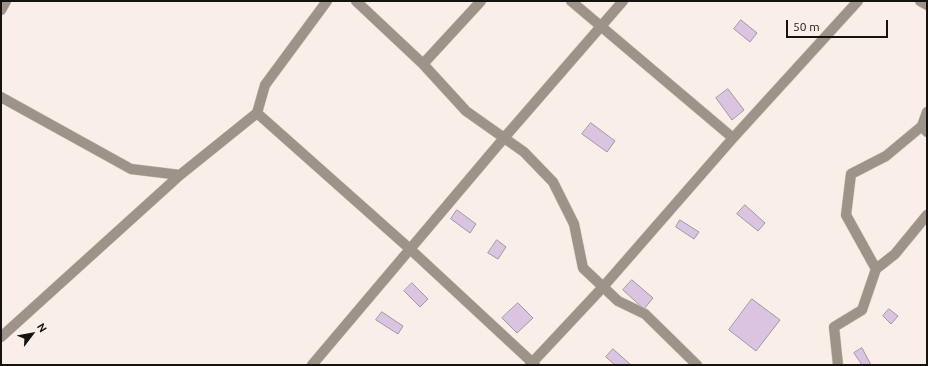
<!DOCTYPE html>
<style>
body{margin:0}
#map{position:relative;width:928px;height:366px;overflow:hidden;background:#f9eee8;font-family:Ubuntu,sans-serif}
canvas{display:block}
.frame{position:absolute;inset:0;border:2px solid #151210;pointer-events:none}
.north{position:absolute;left:12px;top:314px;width:40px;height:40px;-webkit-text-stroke:3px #f9eee8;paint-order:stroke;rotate:58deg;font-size:11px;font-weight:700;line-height:16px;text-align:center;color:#151210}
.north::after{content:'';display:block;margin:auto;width:14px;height:18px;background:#151210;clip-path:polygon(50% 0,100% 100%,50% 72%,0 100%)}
.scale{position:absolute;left:786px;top:20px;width:102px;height:18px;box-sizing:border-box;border:2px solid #151210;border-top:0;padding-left:5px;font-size:12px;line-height:14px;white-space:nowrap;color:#151210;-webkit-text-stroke:3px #f9eee8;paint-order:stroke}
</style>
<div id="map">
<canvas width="928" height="366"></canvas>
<div class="frame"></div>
<div class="north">N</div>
<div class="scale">50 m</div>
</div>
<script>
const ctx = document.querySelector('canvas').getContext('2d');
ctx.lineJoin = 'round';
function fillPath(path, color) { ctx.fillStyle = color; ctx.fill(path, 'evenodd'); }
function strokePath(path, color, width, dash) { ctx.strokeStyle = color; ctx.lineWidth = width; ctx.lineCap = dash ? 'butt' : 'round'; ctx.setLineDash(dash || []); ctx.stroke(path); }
const building = new Path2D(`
 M741 20 757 33 750 42 734 29Z
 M728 89 744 110 732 120 716 98Z
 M591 123 615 141 607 152 582 134Z
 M745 205 765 223 758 231 737 214Z
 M457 210 476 224 470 233 451 219Z
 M680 220 699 232 694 239 676 227Z
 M497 240 506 247 498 259 488 253Z
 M632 280 653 298 644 309 623 290Z
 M412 283 428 299 420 307 404 291Z
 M752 299 780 320 756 351 729 330Z
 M518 303 533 318 517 333 502 318Z
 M889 309 898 316 891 324 883 316Z
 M382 312 403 326 398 334 376 320Z
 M862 348 871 365H862L854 353Z
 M613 349 630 364V365H615L606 357Z`);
fillPath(building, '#dbc4e1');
strokePath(building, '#9f98a1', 1);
const minor = new Path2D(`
 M356 1 423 64 466 111 524 152 553 182 574 224 583 268 618 301 645 314 697 365
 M571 1 733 138
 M920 1 927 5
 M1 10 6 1
 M423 64 481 1
 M1 97 131 169 180 175
 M927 112 922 126 927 132
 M257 113 410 249 535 365
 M876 269 846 215 851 174 886 156 922 126
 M1 337 180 175 257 113 265 85 327 1
 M312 365 504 138 623 1
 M530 365 603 287 733 138 858 1
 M838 365 834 327 862 310 876 269 895 254 927 215`);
strokePath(minor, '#d5cbc5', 11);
strokePath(minor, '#9e9388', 10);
</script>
